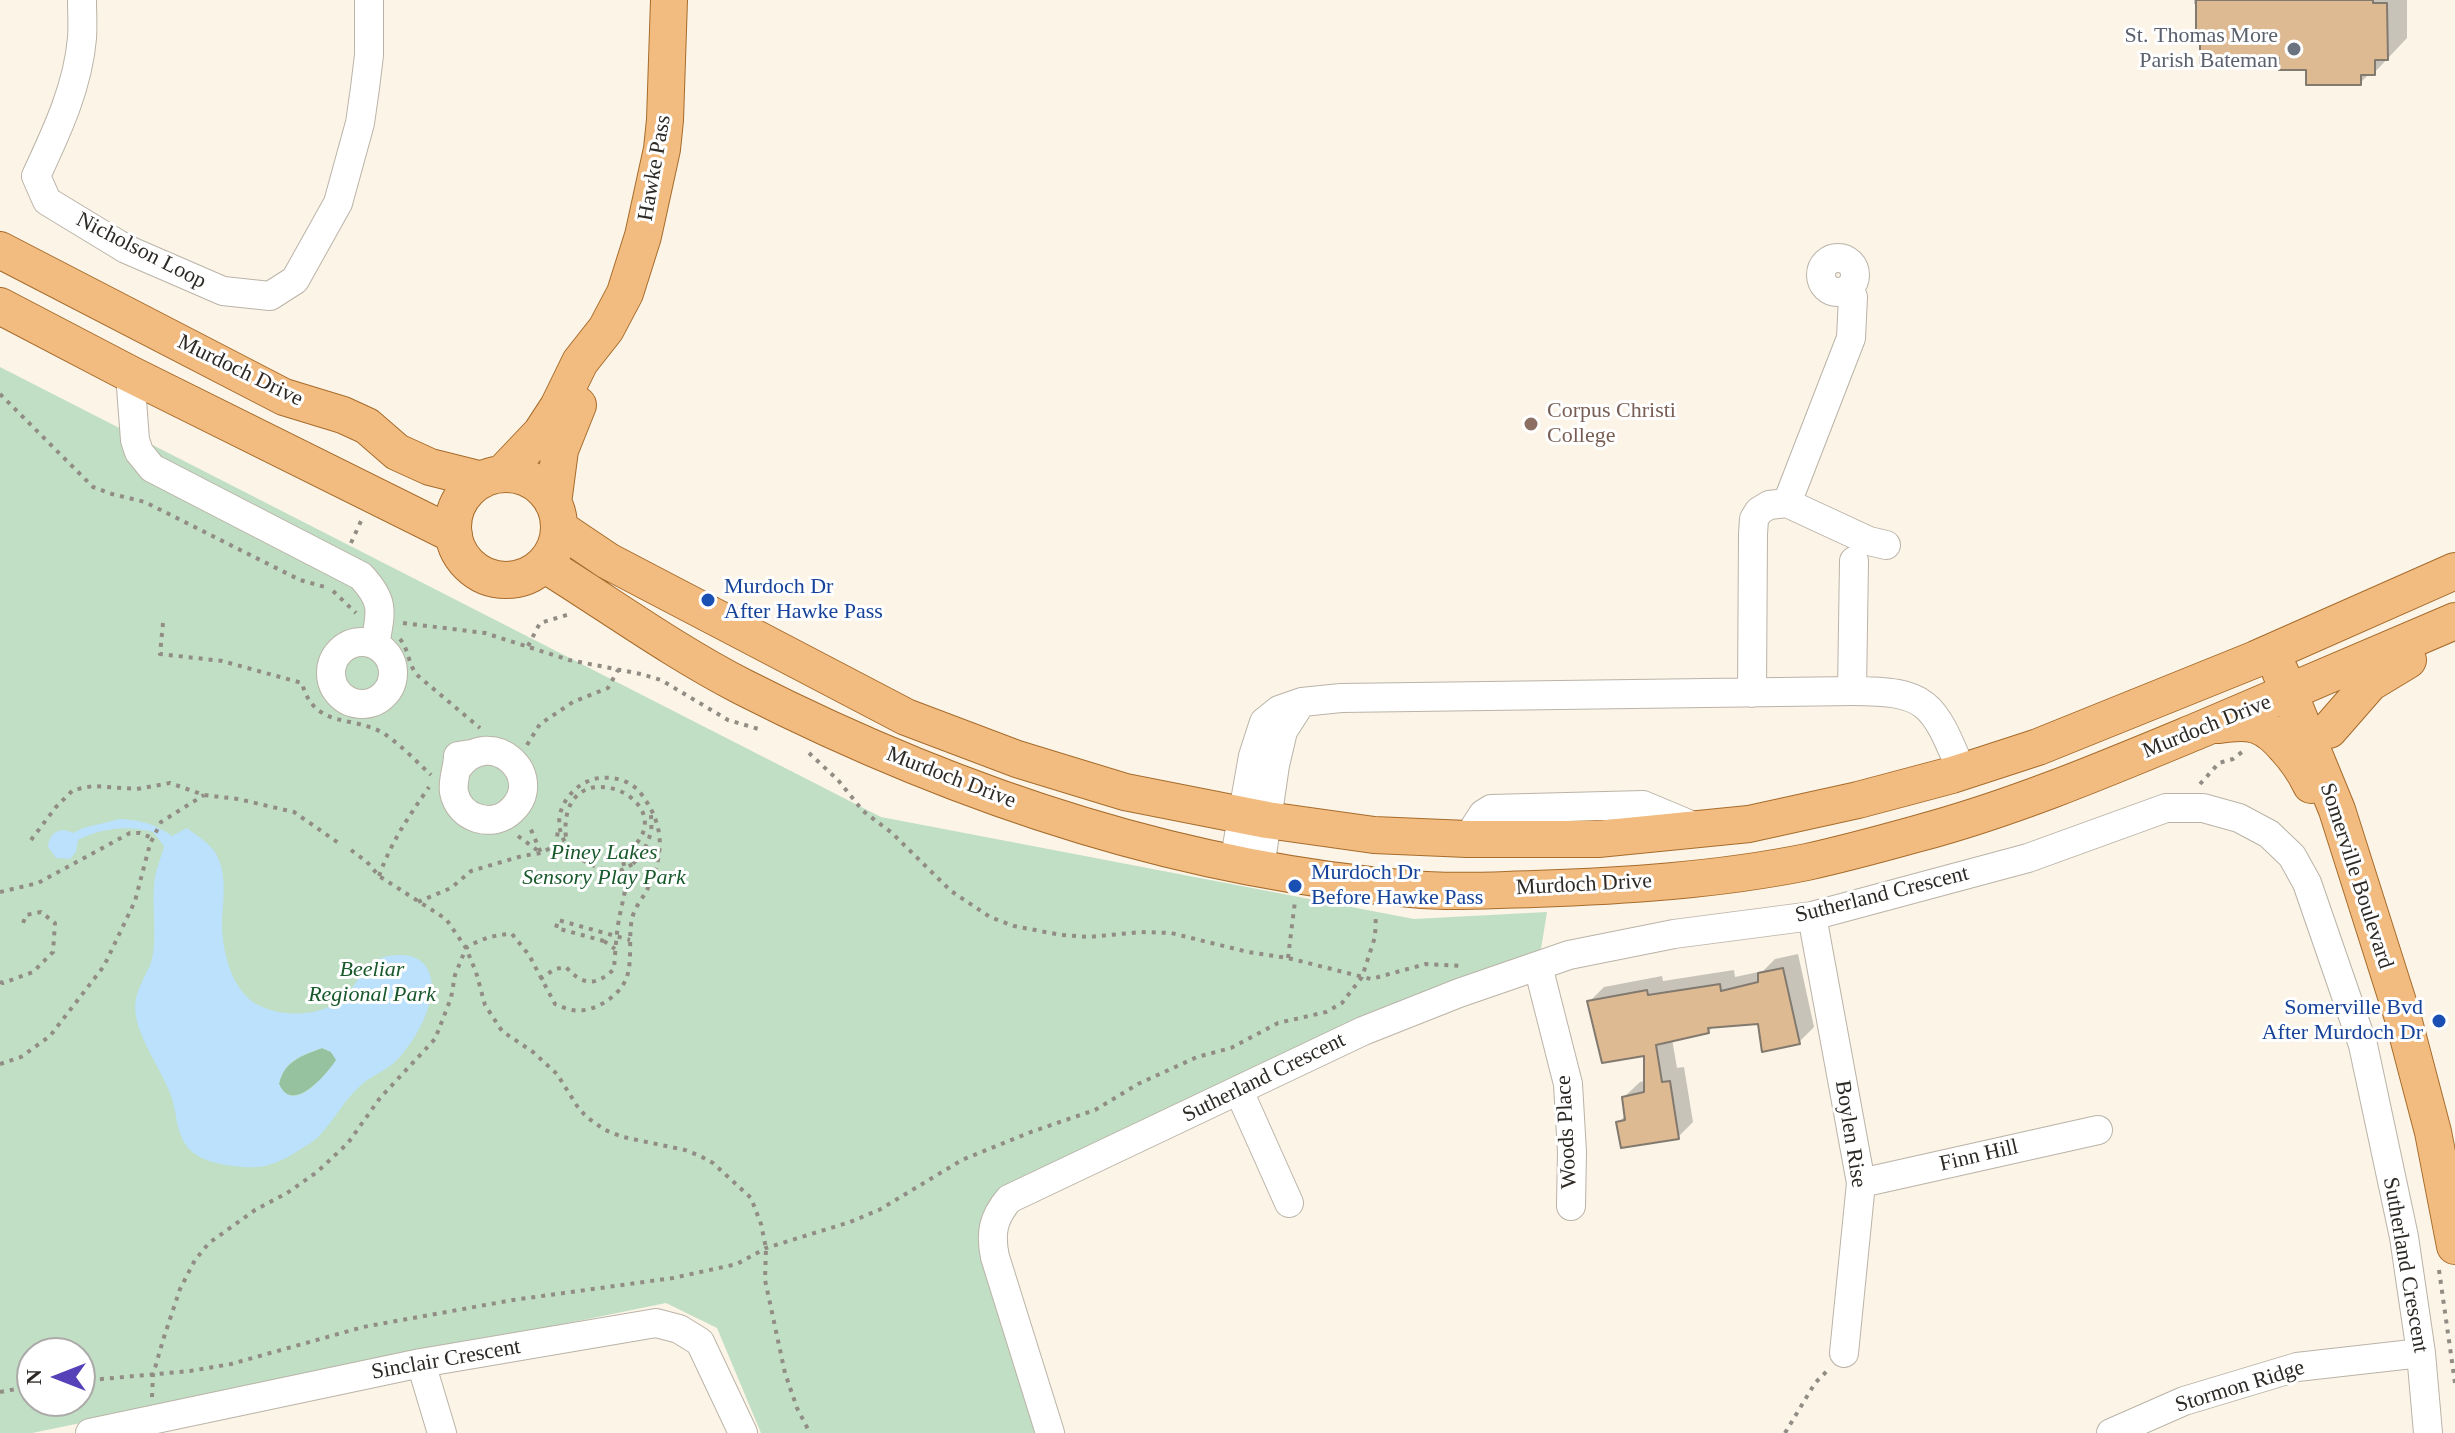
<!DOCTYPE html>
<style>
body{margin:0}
#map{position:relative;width:2455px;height:1433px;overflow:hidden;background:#fbf4e7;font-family:"Times New Roman",serif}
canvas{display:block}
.north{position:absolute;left:16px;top:1337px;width:80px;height:80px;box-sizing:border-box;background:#fff;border:2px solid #abaaa8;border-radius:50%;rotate:270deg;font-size:22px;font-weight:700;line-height:32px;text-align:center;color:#2d2a26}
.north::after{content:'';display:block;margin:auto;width:28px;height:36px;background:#5641b9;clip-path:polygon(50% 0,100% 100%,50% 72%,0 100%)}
</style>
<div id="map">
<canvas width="2455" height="1433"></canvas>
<div class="north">N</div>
</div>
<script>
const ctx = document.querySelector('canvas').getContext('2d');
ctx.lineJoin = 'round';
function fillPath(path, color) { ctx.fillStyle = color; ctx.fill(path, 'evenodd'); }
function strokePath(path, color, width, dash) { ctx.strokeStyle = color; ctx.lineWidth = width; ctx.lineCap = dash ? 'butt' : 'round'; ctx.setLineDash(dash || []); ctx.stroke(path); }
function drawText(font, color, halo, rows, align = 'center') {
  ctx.font = font + ' "Times New Roman",serif'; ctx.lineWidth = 6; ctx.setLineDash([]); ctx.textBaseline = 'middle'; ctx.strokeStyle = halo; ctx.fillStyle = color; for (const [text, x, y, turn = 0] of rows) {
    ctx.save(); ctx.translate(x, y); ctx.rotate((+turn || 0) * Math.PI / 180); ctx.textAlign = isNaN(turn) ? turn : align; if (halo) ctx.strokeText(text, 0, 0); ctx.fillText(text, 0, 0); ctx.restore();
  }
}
fillPath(new Path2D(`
 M0 367 881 817 1414 919 1547 912 1540 955 1367 1014 1235 1083 1009 1191C985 1207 980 1213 980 1243L1039 1433H761L717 1328 666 1303 32 1433H0ZM32 1353H80V1401H32Z`), '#c0dfc5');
fillPath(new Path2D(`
 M322 1048 331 1052 337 1060C326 1074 293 1115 279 1084 284 1061 302 1056 322 1048Z`), '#97c29f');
fillPath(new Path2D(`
 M120 819C141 820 155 824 172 836L187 828C196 835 209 843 215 852 228 874 223 898 222 923 222 952 232 993 260 1006 288 1019 330 1016 350 991 357 982 361 971 372 963 383 954 411 951 423 963 447 988 416 1041 397 1060 385 1072 369 1076 358 1088 343 1102 334 1120 320 1135 315 1141 307 1145 301 1149 275 1165 264 1170 233 1166 218 1164 199 1160 189 1149 174 1131 178 1112 170 1093 161 1070 139 1038 136 1016 132 996 143 981 150 965 158 948 152 907 154 887 154 873 161 859 164 846L153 832C128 825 101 828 78 840L76 852 70 859 56 858 48 847C49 833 60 826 73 833L83 828ZM322 1048 331 1052 336 1060C326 1075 293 1116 279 1084 284 1061 302 1055 322 1048Z`), '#bbe1fc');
fillPath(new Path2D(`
 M2194 0H2407V38L2374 73H2370L2360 83 2308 68 2281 56H2241L2233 64 2198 4H2194Z
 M1798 954 1814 1027 1799 1042 1759 1022 1715 1025 1708 1032 1672 1039 1677 1068 1684 1067 1693 1122 1678 1137 1618 1123 1626 1115 1624 1097 1640 1082 1646 1081V1054L1589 1002 1604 987 1662 976 1663 981 1734 970 1735 977 1763 971 1775 959Z`), '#0003');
const building = new Path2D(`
 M2196 0H2373V3H2387L2388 60H2375V75H2361V85H2306V70H2279V58H2234V66L2200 67V40H2196Z
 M1783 968 1800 1044 1762 1052 1758 1024 1708 1028 1709 1033 1656 1045 1662 1082 1670 1081 1679 1139 1621 1148 1616 1122 1625 1120 1622 1097 1644 1092V1056L1602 1063 1587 1001 1647 990 1648 995 1720 984 1721 991 1758 982V973Z`);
fillPath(building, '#deba92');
strokePath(building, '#82796f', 2);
const minor = new Path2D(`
 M82 0C82 13 83 26 82 38 78 87 56 133 36 176L47 201 126 249 223 291 270 296 295 280 338 203 360 123 365 88 369 55V0
 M1821 275a17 17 0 1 1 34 0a17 17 0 1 1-34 0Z
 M130 374 135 440 139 452 152 468 361 576C385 602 381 611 375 645
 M1787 503 1851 338 1853 297 1849 288
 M331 673a31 31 0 1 1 62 0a31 31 0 1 1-62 0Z
 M1852 691 1854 561
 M1752 693 1753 534 1754 519 1759 511 1769 505 1787 503 1869 541 1886 545
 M458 767C491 724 547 776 512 810 493 829 459 819 454 792 452 780 458 768 458 756L471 754
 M1467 839 1483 814 1491 809 1643 805 1698 828
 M1234 863 1253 756 1264 722 1279 710 1302 702 1341 698 1852 691C1929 691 1933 703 1962 772
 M1260 868 1275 765 1283 731 1301 703
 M1812 916 1861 1183 1844 1353
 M1538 966 1568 1084 1572 1152 1571 1206
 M1239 1091 1289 1203
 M1861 1183 2098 1130
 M421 1363 442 1433
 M90 1433 421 1363 656 1323 679 1329 700 1342 743 1433
 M1050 1433 995 1257C990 1233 993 1218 1009 1199L1363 1031 1459 993 1569 955 1674 934 1812 916 2028 858 2166 808H2203L2239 818 2269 834 2292 856 2307 883 2363 1045 2404 1237 2421 1353 2428 1433
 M2111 1433 2184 1401 2297 1367 2421 1353`);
const major = new Path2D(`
 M0 250 284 397 343 415 367 426 397 452 430 467 482 480
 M0 306 130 374 454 535
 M502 474 541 433 558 407 580 362 606 329 625 293 643 236 662 149 665 120 669 0
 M453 527a53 53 0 1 1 106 0a53 53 0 1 1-106 0Z
 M553 503 560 450 578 405
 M559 528 608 561 906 717 1017 759 1125 792 1267 820 1374 835 1467 839H1598L1749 824 1858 800 1952 775 2038 747 2256 659 2455 571
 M544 564C610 605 673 651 743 687 951 793 1178 870 1411 889 1452 893 1493 890 1534 889 1624 886 1718 880 1807 862 1843 854 1880 844 1916 834 2014 808 2108 768 2202 729 2287 693 2371 657 2455 621
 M2280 671 2337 810 2403 1018 2433 1132 2455 1246
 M2219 725C2251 720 2265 723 2286 748 2297 760 2304 770 2311 785
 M2329 730 2370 683 2408 660`);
strokePath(minor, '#bab3a7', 30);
strokePath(major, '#a76c2b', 38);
strokePath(new Path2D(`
 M0 394 93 487 112 494 145 502 300 580 325 587
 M351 543 361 521
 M333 591 356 613
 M163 623 160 654 222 661 302 683C314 729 352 715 383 733 400 744 416 761 431 775
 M403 623 485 633 569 660 641 674 661 680 728 720 762 730
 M400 639C409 650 408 664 417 675L480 728
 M528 646 540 623 570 614
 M527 745 540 724 573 702 608 688 618 670
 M809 753 838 780 863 811 892 833 951 891 990 917 1014 926 1061 935 1089 937 1141 932 1171 933 1248 952 1288 958 1371 979 1426 964 1461 966
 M2200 784 2219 763 2233 759 2242 752
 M518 836 541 853 529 825
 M31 840 56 807 73 790 93 786 137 789 170 783 204 795 238 799 294 812 340 844
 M351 850 367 862 379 876 446 919 466 948 476 972 485 1005 502 1031 533 1052 557 1074 579 1109 588 1118 605 1130 623 1137 685 1150 700 1156 713 1163 751 1198 761 1224 766 1248 765 1280 785 1373 797 1408 810 1433
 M633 864C647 848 655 832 650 811
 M379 876C392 840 408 818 429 787
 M0 892 38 883 130 833H140L152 838
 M418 902 451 888 471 871 522 856 541 853 556 845 558 830
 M604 941 615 949
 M1288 958 1295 901
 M540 979 555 969 566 967C582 985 596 987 614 969 615 955 616 939 618 925 623 893 630 890 622 856 699 804 556 740 566 838
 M0 982 3 983 33 972 53 952 55 923 41 912 26 915 22 926
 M0 1064 21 1057 50 1036 104 966 135 901 150 844 161 822 204 795
 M2439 1270 2455 1383
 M80 1381 190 1371 231 1364 363 1327 513 1300 673 1278 737 1264 766 1248 850 1222 879 1210 962 1160 1031 1132 1095 1110 1138 1084 1197 1057 1231 1048 1278 1023 1326 1012 1342 1003 1362 977 1375 937 1376 914
 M0 1392 32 1386
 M152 1397 153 1375 163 1340 180 1289 195 1260 209 1243 255 1210 287 1193 317 1172 348 1143 380 1098 435 1039 451 998 455 975 466 948C480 939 496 934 512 934L529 955 555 1004C560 1006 566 1009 572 1010 592 1014 619 997 626 979 633 963 628 936 632 919 634 909 641 900 646 892 664 856 666 828 642 795 632 780 611 775 594 779 584 782 575 788 569 796 540 833 581 872 620 871
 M1785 1433 1815 1383 1828 1370`), '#928d84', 4, [4, 6]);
strokePath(minor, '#fff', 28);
strokePath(major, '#f2bc81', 36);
strokePath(new Path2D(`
 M620 871 633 864
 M604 941 556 928 558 920 630 940`), '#928d84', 4, [4, 6]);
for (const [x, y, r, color] of [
 [2294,49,8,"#6b7280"],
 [1531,424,8,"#8d6e63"],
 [708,600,8,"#1a4fb4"],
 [1295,886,8,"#1a4fb4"],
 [2439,1021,8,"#1a4fb4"]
]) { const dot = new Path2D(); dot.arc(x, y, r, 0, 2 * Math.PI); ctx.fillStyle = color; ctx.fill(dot); strokePath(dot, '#fff', 3); }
drawText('22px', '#5b616d', '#fff', [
 ["St. Thomas More",2278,36],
 ["Parish Bateman",2278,61]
], 'right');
drawText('22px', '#2d2a26', '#fff', [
 ["Hawke Pass",655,168,-80],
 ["Nicholson Loop",141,251,27],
 ["Murdoch Drive",240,371,26],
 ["Murdoch Drive",2207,727,-22],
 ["Murdoch Drive",951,778,21],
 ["Somerville Boulevard",2356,876,72],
 ["Murdoch Drive",1584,885,-3],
 ["Sutherland Crescent",1882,895,-14],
 ["Sutherland Crescent",1264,1078,-26],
 ["Woods Place",1567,1132,-93],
 ["Boylen Rise",1850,1134,81],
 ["Finn Hill",1979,1156,-13],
 ["Sutherland Crescent",2405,1265,80],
 ["Sinclair Crescent",446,1360,-10],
 ["Stormon Ridge",2240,1387,-17]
]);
drawText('22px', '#785e54', '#fff', [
 ["Corpus Christi",1547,411],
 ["College",1547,436]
], 'left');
drawText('22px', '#164399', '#fff', [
 ["Murdoch Dr",724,587],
 ["After Hawke Pass",724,612],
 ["Murdoch Dr",1311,873],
 ["Before Hawke Pass",1311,898],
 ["Somerville Bvd",2423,1008,"right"],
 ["After Murdoch Dr",2423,1033,"right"]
], 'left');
drawText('italic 22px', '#18592c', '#fff', [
 ["Piney Lakes",604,853],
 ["Sensory Play Park",604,878],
 ["Beeliar",372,970],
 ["Regional Park",372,995]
]);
</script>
